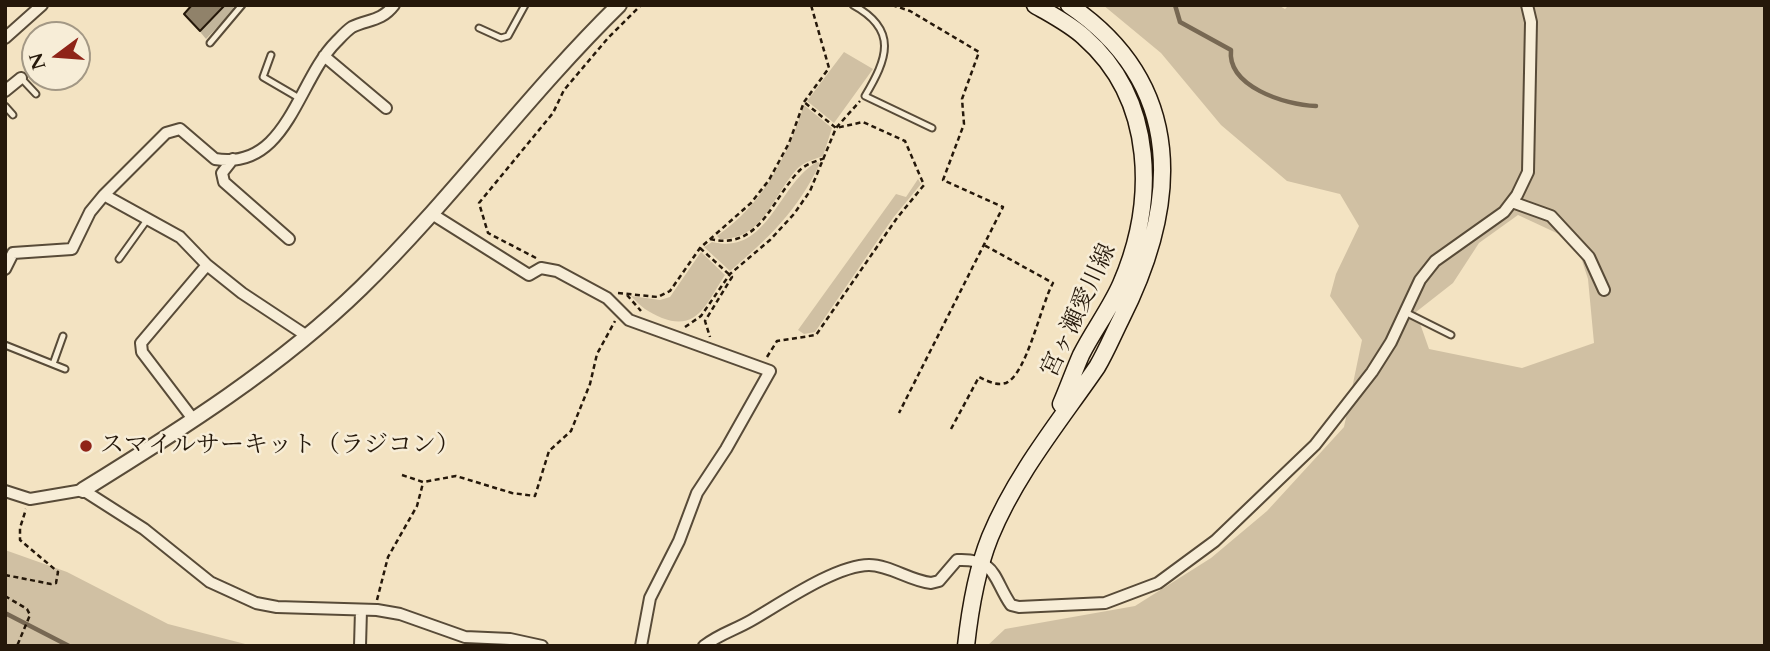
<!DOCTYPE html>
<meta charset="utf-8">
<style>
body{margin:0}
#map{position:relative;width:1770px;height:651px;overflow:hidden;background:#f3e3c2;font-family:Cardo,serif}
canvas{display:block}
.frame{position:absolute;inset:0;border:7px solid #25180a;pointer-events:none}
.north{position:absolute;left:21px;top:21px;width:70px;height:70px;box-sizing:border-box;background:#f7edd7;border:2px solid #a39885;border-radius:50%;rotate:254deg;font-size:19px;font-weight:700;line-height:28px;text-align:center;color:#25180a}
.north::after{content:'';display:block;margin:auto;width:24px;height:32px;background:#8f2418;clip-path:polygon(50% 0,100% 100%,50% 72%,0 100%)}
</style>
<div id="map">
<canvas width="1770" height="651"></canvas>
<div class="frame"></div>
<div class="north">N</div>
</div>
<script>
const ctx = document.querySelector('canvas').getContext('2d');
ctx.lineJoin = 'round';
function fillPath(path, color) { ctx.fillStyle = color; ctx.fill(path, 'evenodd'); }
function strokePath(path, color, width, dash) { ctx.strokeStyle = color; ctx.lineWidth = width; ctx.lineCap = dash ? 'butt' : 'round'; ctx.setLineDash(dash || []); ctx.stroke(path); }
function drawText(font, color, halo, rows, align = 'center') {
  ctx.font = font + ' Cardo,"Noto Serif JP",serif'; ctx.lineWidth = 5; ctx.setLineDash([]); ctx.textBaseline = 'middle'; ctx.strokeStyle = halo; ctx.fillStyle = color; for (const [text, x, y, turn = 0] of rows) {
    ctx.save(); ctx.translate(x, y); ctx.rotate((+turn || 0) * Math.PI / 180); ctx.textAlign = isNaN(turn) ? turn : align; if (halo) ctx.strokeText(text, 0, 0); ctx.fillText(text, 0, 0); ctx.restore();
  }
}
fillPath(new Path2D(`
 M1103 5H1278L1285 9 1289 5H1765V646H987L1005 629 1135 606 1211 558 1267 511 1344 427 1362 340 1330 296 1336 274 1359 226 1340 194 1287 181 1221 125 1161 53ZM1518 215 1576 242 1588 279 1594 343 1522 368 1429 349 1416 312 1453 283 1479 243Z
 M844 52 873 69 834 123 807 101Z
 M804 105 832 128 823 156C815 159 804 162 798 168 773 194 764 240 720 239L717 236C763 204 787 157 804 105Z
 M817 162 820 163C799 209 768 239 730 271L704 247 712 242C768 256 778 184 817 162Z
 M918 179 921 184 893 218 815 332 804 334 798 330 896 194 906 197Z
 M701 252 725 275C707 302 698 332 662 318 648 312 641 307 631 296L660 300 670 297Z
 M5 550 67 572 168 624 253 646H5Z`), '#d0c0a3');
fillPath(new Path2D(`
 M195 5H233L234 10 206 39 186 15Z`), '#0003');
strokePath(new Path2D(`
 M1175 5 1180 22 1231 50C1227 86 1284 105 1316 106
 M5 613 69 646`), '#776853', 4.5);
const building = new Path2D(`
 M192 5H225L200 31 184 14Z`);
fillPath(building, '#90826a');
strokePath(building, '#25180a', 2);
const service = new Path2D(`
 M853 5C899 30 887 59 865 96L932 128
 M479 28 501 38 508 36 525 5
 M210 43 242 5
 M271 55 263 77 299 98
 M21 78 36 94
 M5 106 13 115
 M119 259 147 220
 M1407 313 1451 335
 M5 345 65 369
 M53 364 63 336`);
const minor = new Path2D(`
 M5 38 42 5
 M324 56 386 108
 M5 91 21 78
 M233 159 222 173 224 182 289 239
 M1512 202 1551 216 1589 257 1604 290
 M432 214 529 275 541 268 557 271 607 298 629 320 770 371 726 449 697 493 679 541 650 598 641 646
 M207 265 242 293 307 336
 M5 269 13 253 72 249 90 212 104 195
 M193 419 142 352 141 343 207 265 180 237 104 195 166 133 180 129 215 159C287 171 297 81 336 42 340 38 346 31 352 27 368 19 381 22 394 5
 M5 491 30 499 83 490 144 529 210 582 256 603 277 607 377 610 400 614 465 637 510 639 542 646
 M360 646 361 610
 M704 646C719 634 735 630 752 620 780 604 836 565 869 565 890 565 910 581 931 583L939 581 957 560C997 558 993 579 1011 605L1019 607 1105 603 1158 583 1215 541 1315 445 1372 372 1391 342 1420 280 1435 261 1504 212 1517 195 1528 172 1531 22 1527 5`);
const tertiary = new Path2D(`
 M83 490C180 430 280 367 361 288 452 199 528 94 619 5`);
const secondary = new Path2D(`
 M1035 5C1052 15 1070 24 1084 37 1156 100 1156 203 1121 284 1110 309 1093 331 1081 355 1074 371 1068 388 1061 404
 M966 646C970 609 976 572 990 537 1016 474 1059 422 1097 367 1106 352 1113 335 1121 319 1179 204 1187 85 1069 5`);
strokePath(service, '#584b38', 9);
strokePath(minor, '#584b38', 14);
strokePath(tertiary, '#584b38', 18);
strokePath(secondary, '#25180a', 19);
strokePath(new Path2D(`
 M892 5 910 11 979 52 962 99 964 124 943 180 1003 207 899 413
 M710 239C760 251 772 198 800 170 806 164 816 161 825 158
 M700 248 732 277 705 321 710 337
 M536 258 488 233 479 203 553 113 564 90 608 38 641 5
 M618 293 658 297 670 291 700 248 751 203 769 180 789 143 804 102 829 68 811 5
 M627 295 641 311
 M685 327 701 316 730 274 770 240 794 214 810 191 836 128 860 101
 M767 357 777 341 816 335 897 218 924 185 905 141 863 122 836 128 804 102
 M951 429 979 377C987 381 997 386 1006 383 1027 374 1041 304 1053 283L984 245
 M402 475 423 482 456 476 512 493 535 496 549 451 571 431 590 384 597 354 615 321
 M5 575 51 584 56 583 58 572 20 540V528L26 509
 M5 596 27 609 30 615 17 646
 M377 600 388 557 417 506 423 483`), '#25180a', 2.5, [5, 3.5]);
strokePath(service, '#f7edd7', 5);
strokePath(minor, '#f7edd7', 10);
strokePath(tertiary, '#f7edd7', 14);
strokePath(secondary, '#f7edd7', 16);
for (const [x, y, r, color] of [
 [86,446,7,"#8f2418"]
]) { const dot = new Path2D(); dot.arc(x, y, r, 0, 2 * Math.PI); ctx.fillStyle = color; ctx.fill(dot); strokePath(dot, '#f7edd7', 2.5); }
drawText('24px', '#25180a', '#f7edd7', [
 ["宮ヶ瀬愛川線",1080,311,-65]
]);
drawText('24px', '#25180a', '#f7edd7', [
 ["スマイルサーキット（ラジコン）",100,446]
], 'left');
</script>
